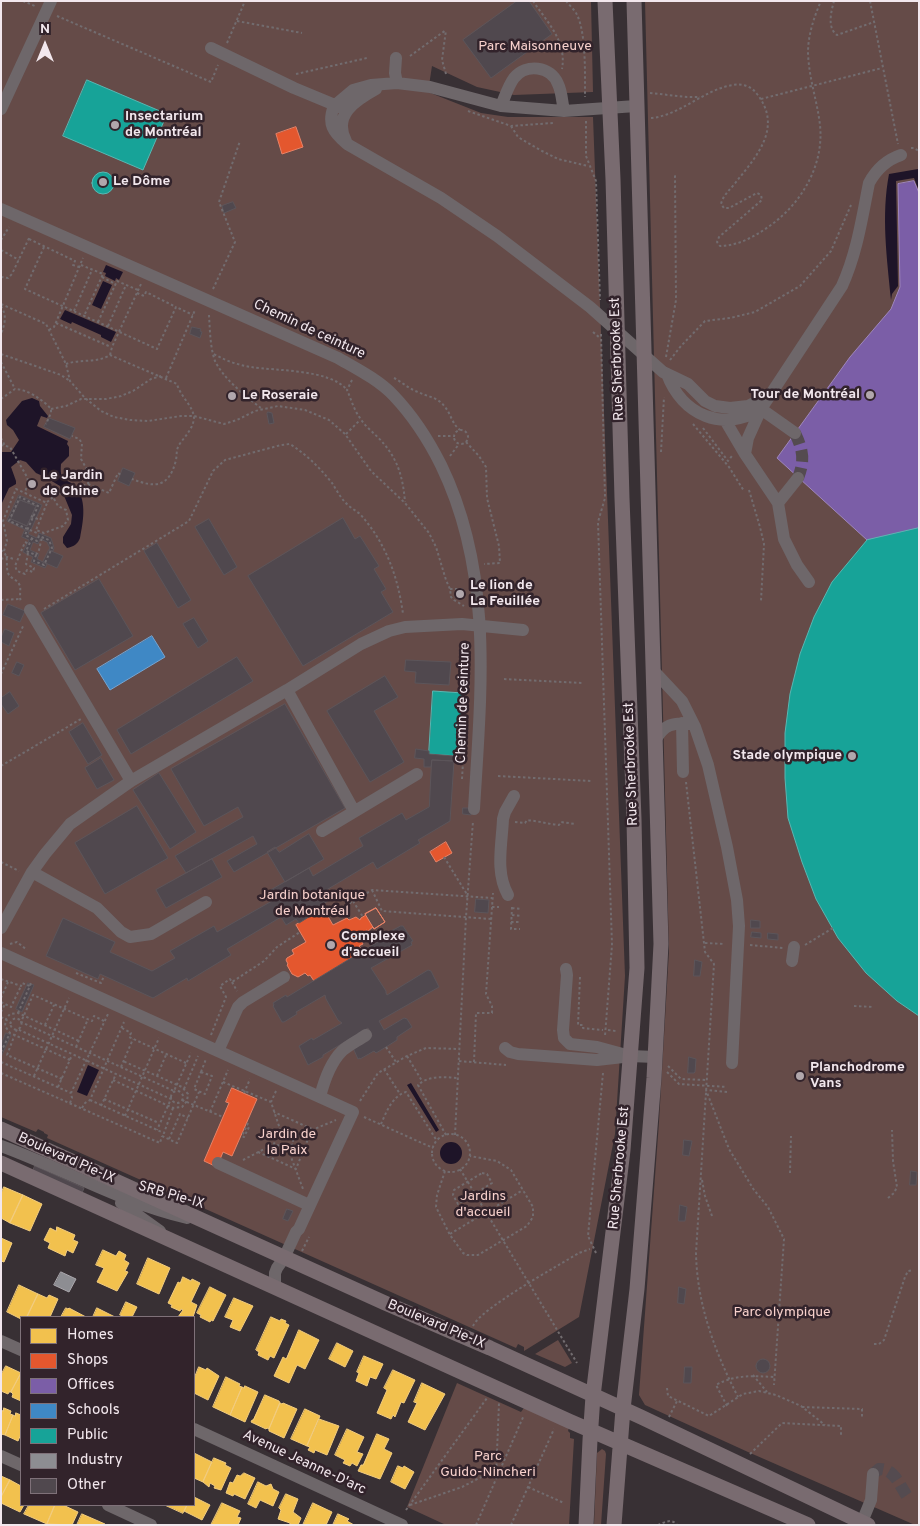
<!DOCTYPE html>
<meta charset="utf-8">
<style>
body{margin:0}
#map{position:relative;width:920px;height:1526px;overflow:hidden;background:#383034;font-family:Overpass,sans-serif}
canvas{display:block}
.frame{position:absolute;inset:0;border:2px solid #f2e7ed;pointer-events:none}
.legend{position:absolute;left:20px;top:1316px;width:175px;height:190px;box-sizing:border-box;background:#32232b;border:1px solid #7f7179;margin:0;padding:6px 9px;list-style:none;font-size:15px;color:#f2e7ed}
.legend li{display:flex;align-items:center;gap:10px;height:25px}
.legend b{width:25px;border:1px solid #7f7179}
.north{position:absolute;left:20px;top:20px;width:50px;height:50px;-webkit-text-stroke:4px #32232b;paint-order:stroke;rotate:0deg;font-size:14px;font-weight:700;line-height:20px;text-align:center;color:#f2e7ed}
.north::after{content:'';display:block;margin:auto;width:18px;height:22px;background:#f2e7ed;clip-path:polygon(50% 0,100% 100%,50% 72%,0 100%)}
</style>
<div id="map">
<canvas width="920" height="1526"></canvas>
<div class="frame"></div>
<ul class="legend">
<li><b style="height:14px;background:#f2c14e"></b>Homes</li>
<li><b style="height:14px;background:#e4572e"></b>Shops</li>
<li><b style="height:14px;background:#7b5ea7"></b>Offices</li>
<li><b style="height:14px;background:#3f88c5"></b>Schools</li>
<li><b style="height:14px;background:#17a398"></b>Public</li>
<li><b style="height:14px;background:#8d8d92"></b>Industry</li>
<li><b style="height:14px;background:#50484e"></b>Other</li>
</ul>
<div class="north">N</div>
</div>
<script>
const ctx = document.querySelector('canvas').getContext('2d');
ctx.lineJoin = 'round';
function fillPath(path, color) { ctx.fillStyle = color; ctx.fill(path, 'evenodd'); }
function strokePath(path, color, width, dash) { ctx.strokeStyle = color; ctx.lineWidth = width; ctx.lineCap = dash ? 'butt' : 'round'; ctx.setLineDash(dash || []); ctx.stroke(path); }
function drawText(font, color, halo, rows, align = 'center') {
  ctx.font = font + ' Overpass,sans-serif'; ctx.lineWidth = 5; ctx.setLineDash([]); ctx.textBaseline = 'middle'; ctx.strokeStyle = halo; ctx.fillStyle = color; for (const [text, x, y, turn = 0] of rows) {
    ctx.save(); ctx.translate(x, y); ctx.rotate((+turn || 0) * Math.PI / 180); ctx.textAlign = isNaN(turn) ? turn : align; if (halo) ctx.strokeText(text, 0, 0); ctx.fillText(text, 0, 0); ctx.restore();
  }
}
fillPath(new Path2D(`
 M1 1H591L593 92 514 95 477 87 432 66 428 92 481 113 508 117H593L625 976 615 1134 579 1317 524 1351V1347L518 1344 516 1348 47 1138 48 1135 44 1133V1132L38 1129 36 1132 1 1117Z
 M645 1H919V1525H915L748 1452 645 1405 639 1395 659 1122 669 951Z
 M558 1340 572 1363 565 1367 535 1354Z
 M457 1383 521 1412 524 1408 569 1428 568 1431 570 1433V1438L574 1439 569 1525H446L407 1507Z
 M602 1449 605 1451 606 1454 601 1525H594L597 1453Z`), '#654b48');
fillPath(new Path2D(`
 M918 169 919 191 914 178 896 181 898 286 892 294 891 300C887 258 881 216 889 174Z
 M106 265 123 272 119 280 116 278 115 281 105 276 106 273 103 272Z
 M103 281 112 285 101 309 92 305Z
 M65 310 116 332 111 342 101 337V335L72 322 71 324 60 319Z
 M32 398 39 401 40 406 48 416 47 418 41 416 37 426 68 441 67 444 69 447V456L61 464C59 486 69 477 77 488 87 503 83 522 80 538 78 544 73 547 67 548L63 543V537L71 524 72 515 60 486 45 477 36 473 26 462 20 460 11 467 16 481V484L9 488 1 505V452H11L19 440 13 430 7 425 6 420 22 401Z
 M88 1065 99 1070 87 1096 77 1092Z
 M411 1083 439 1130 436 1132 407 1085Z
 M440 1153a11 11 0 1 1 22 0a11 11 0 1 1-22 0Z`), '#1e1428');
const homes = new Path2D(`
 M4 1187 23 1195 10 1223 1 1218V1194Z
 M23 1195 42 1204 30 1231 10 1223Z
 M57 1227 75 1235 73 1240 78 1242 73 1253 67 1250 65 1256 48 1248 50 1243 44 1240 50 1228 56 1231Z
 M1 1238 12 1243 4 1262 1 1261Z
 M103 1250 116 1256 119 1251 126 1255 124 1260 129 1263 125 1271 128 1272 117 1291 97 1282 104 1268 96 1265Z
 M148 1258 170 1268 159 1294 137 1284Z
 M183 1277 191 1281 192 1279 200 1283 191 1302 197 1305 193 1317H178L183 1310 181 1309 180 1311 171 1307 172 1305 168 1303 178 1282 180 1283Z
 M19 1285 38 1294 27 1317H21V1319L7 1312Z
 M210 1287 226 1295 213 1321 211 1320 210 1322 200 1317 201 1315 197 1313Z
 M38 1294 47 1298 49 1295 58 1299 50 1317H27Z
 M234 1298 253 1306 240 1331 230 1327 233 1320 225 1317Z
 M126 1302 137 1307 132 1317H125L120 1315Z
 M66 1308 68 1309 69 1308 86 1317H61Z
 M97 1308 115 1317H93Z
 M271 1317 280 1321 281 1319 286 1321 285 1323 289 1325 274 1358 270 1356 268 1360 258 1355 259 1352 256 1350Z
 M299 1330 319 1340 305 1369 297 1365 289 1383 274 1376 283 1357 286 1359Z
 M337 1343 353 1351 345 1367 329 1359Z
 M364 1356 383 1364 376 1379 370 1377 367 1386 356 1381 359 1373 357 1372Z
 M6 1366 21 1373 11 1392H9L8 1394 1 1391V1375Z
 M199 1367 206 1370 207 1368 219 1376 208 1400 194 1393V1379Z
 M393 1370 415 1380 404 1403 401 1402 395 1417 393 1415 391 1419 377 1413 387 1390 384 1388Z
 M21 1373V1401L12 1397 13 1394 11 1392Z
 M226 1377 240 1384 239 1386 242 1387 230 1415 213 1407Z
 M422 1383 445 1394 425 1430 408 1422 417 1403 414 1402Z
 M245 1386 258 1392 245 1422 230 1415 242 1387 244 1388Z
 M265 1395 279 1401 280 1403 269 1429 267 1428 266 1429 251 1422 252 1420H253Z
 M280 1403 282 1404 283 1403 297 1409 284 1438 269 1431V1429Z
 M4 1408 11 1411 10 1414 13 1415 5 1435 1 1434V1410L3 1411Z
 M305 1409 320 1416 307 1446 291 1439Z
 M16 1413 21 1415V1434L18 1441 5 1435 13 1415 15 1416Z
 M319 1419 339 1426 327 1455 315 1450 314 1453 308 1450 310 1447 307 1446Z
 M347 1429 364 1437 357 1452 363 1454 357 1466 352 1463 350 1466 343 1463 345 1460 335 1455Z
 M377 1434 389 1439 384 1449 392 1453 380 1479 358 1471 361 1465H363Z
 M194 1453 212 1462 203 1482 194 1478Z
 M214 1458 226 1463 225 1465 231 1468 221 1490 214 1488 215 1486 210 1483 209 1487 203 1482Z
 M398 1466 403 1468 404 1466 414 1472 405 1489 391 1482Z
 M244 1473 255 1478 245 1499 234 1494 233 1496 226 1493 230 1482 233 1483 237 1475 240 1476Z
 M1 1476 10 1480 1 1497Z
 M10 1480 21 1486V1505H24L20 1512 1 1503V1497Z
 M258 1482 266 1486 271 1484 273 1489 279 1492 273 1506 260 1500 256 1508 248 1504Z
 M286 1494 298 1499 293 1512 301 1518 298 1525H290V1523L278 1519 281 1510 279 1508Z
 M194 1497 210 1505 202 1520 184 1511 187 1505H194Z
 M222 1503 240 1511 237 1517 241 1518 238 1525H211Z
 M313 1503 332 1512 326 1525H303Z
 M29 1505H55L47 1524 24 1514Z
 M55 1505H63L78 1512 72 1525 47 1524Z
 M165 1505H187L183 1513Z
 M82 1514 105 1524 104 1525H77Z
 M338 1514 349 1519 347 1521 354 1525H333Z`);
fillPath(homes, '#f2c14e');
strokePath(homes, '#f2cc7e', 1);
const shops = new Path2D(`
 M296 127 303 147 282 154 276 134Z
 M446 842 452 853 436 862 430 852Z
 M323 908 333 925 347 918 349 920 356 917 360 920 361 918 366 915 365 914 376 908 385 922 374 929 373 927 368 931 366 930 368 936 361 940 363 944 359 946 363 951 314 981 310 975 308 976 305 973 298 977 292 974 287 965 288 964 286 960 287 958 294 954 292 950 306 942 296 925Z
 M376 908 385 922 374 929 365 914Z
 M232 1088 257 1099 232 1156 223 1152 217 1167 204 1161 229 1103 226 1102Z`);
fillPath(shops, '#e4572e');
strokePath(shops, '#e88267', 1);
const offices = new Path2D(`
 M914 181 919 193V545L905 541 867 540 777 458 850 357 891 309 900 287 898 184Z`);
fillPath(offices, '#7b5ea7');
strokePath(offices, '#9f87bc', 1);
const schools = new Path2D(`
 M152 636 165 657 110 690 97 669Z`);
fillPath(schools, '#3f88c5');
strokePath(schools, '#75a4d1', 1);
const public = new Path2D(`
 M87 80 167 114 143 170 63 136Z
 M92 183a11 11 0 1 1 22 0a11 11 0 1 1-22 0Z
 M919 528V1016L897 1001 866 973 838 938 816 899 802 862 788 818 785 778V733L790 694 800 654 814 617 832 582 867 540Z
 M433 691 463 693 458 756 429 754Z`);
fillPath(public, '#17a398');
strokePath(public, '#59b7b2', 1);
const industry = new Path2D(`
 M61 1272 76 1279 69 1292 54 1285Z`);
fillPath(industry, '#8d8d92');
strokePath(industry, '#aba8ad', 1);
const building = new Path2D(`
 M517 1H529L552 34 491 78 463 40Z
 M233 202 236 208 224 213 222 206Z
 M192 327 201 329 200 331 202 332 200 338 190 334Z
 M268 412 272 413 274 423 269 424 267 414Z
 M49 418 75 428 70 439 44 427Z
 M123 468 135 473 129 486 118 481Z
 M19 495 42 505 30 532 7 521ZM20 500 36 506 27 526 11 519Z
 M20 500 36 506 27 526 11 519Z
 M343 518 355 539 360 536 379 566 374 569 386 589 381 592 393 612 303 666 248 576Z
 M209 519 237 567 224 575 195 527Z
 M25 530 29 531 28 534 37 538 39 533 51 538 54 548 53 551 49 550 50 548 47 542 40 539 38 544 33 542 30 550 39 554 37 559 47 564 45 568 31 562 33 557 23 552 29 540 22 537Z
 M157 543 191 600 178 608 144 551Z
 M49 550 63 556 57 568 43 562Z
 M99 579 133 636 75 670 41 613Z
 M8 604 25 611 20 622 3 615Z
 M194 618 208 641 198 648 183 624Z
 M5 629 14 633 9 646 1 642V638Z
 M237 657 253 681 131 754 117 730Z
 M406 660 451 662 449 685 415 683 416 672 405 671Z
 M17 662 24 665 19 676 12 673Z
 M385 676 398 697 374 711 404 762 370 782 327 711Z
 M10 692 19 706 8 714 1 704V698Z
 M285 704 345 808 234 872 227 861 257 844 253 836 186 873 175 856 243 817 238 807 204 826 171 769Z
 M83 723 102 755 88 764 69 732Z
 M416 749 429 751V754L454 756V761L432 760 431 767H424V759L415 758Z
 M101 758 114 780 97 789 85 768Z
 M432 760 454 761 450 821 418 840 420 843 377 869 373 862 323 892 328 901 318 907 320 910 299 923 296 919 286 925 281 917 227 949 231 955 188 981 187 978 153 998 100 974 98 979 46 956 63 918 115 942 110 952 152 971 175 958 170 951 214 926 217 932 272 901 267 892 309 868 313 876 363 846 359 838 402 813 406 820 429 807Z
 M159 773 196 832 170 849 133 790Z
 M137 806 168 858 105 894 75 843Z
 M463 808H472L471 815 463 814Z
 M309 834 324 859 285 882 267 852 275 847 279 852Z
 M212 859 222 877 166 908 156 890Z
 M476 899 489 900 488 913 475 912Z
 M751 920 760 921V928H751Z
 M401 926H403L413 941 411 942 412 945 371 968 386 991V993L387 995 428 970 431 971 439 987 379 1021 384 1030 404 1018 407 1019 412 1027 397 1037V1040L386 1047 376 1053 374 1051 360 1059V1058L358 1059 353 1048 372 1036 368 1028 323 1055V1057L308 1065 299 1046 312 1038 313 1040 342 1023 338 1020 326 999 325 995 296 1012 297 1014 284 1022H282L273 1006 274 1005 273 1003 286 995 287 997 389 935 388 933Z
 M752 932 761 933V938L751 937Z
 M768 933 778 934V940L768 939Z
 M695 960 702 962 700 976H694Z
 M28 983 34 985 22 1012 16 1009Z
 M6 1033 11 1035 1 1057V1045Z
 M689 1057 696 1059 695 1072 694 1073H688Z
 M684 1140 692 1141 689 1156 683 1155Z
 M35 1166 84 1188 82 1193 33 1171Z
 M911 1171 917 1172 916 1185H910Z
 M680 1205 687 1207 685 1221H679Z
 M287 1209 293 1211 288 1221 283 1219Z
 M679 1287 686 1289 684 1304 678 1303Z
 M756 1366a7 7 0 1 1 14 0a7 7 0 1 1-14 0Z
 M685 1367H692L691 1383H684Z`);
fillPath(building, '#50484e');
strokePath(building, '#5c555a', 1);
strokePath(new Path2D(`
 M795 433C803 450 805 460 798 478
 M873 1474 879 1469C895 1469 899 1485 907 1496`), '#544b50', 12, [12, 6]);
strokePath(new Path2D(`
 M23 1 35 6
 M533 1C547 22 567 41 562 69
 M566 1C570 6 576 11 578 17 586 36 585 75 585 97
 M834 1C831 12 827 28 837 35L874 22
 M870 1 898 144
 M57 16 211 82 218 65
 M237 21 302 33
 M227 43 245 1
 M410 56 446 30
 M296 74 367 58
 M446 74 442 60 446 30
 M650 93 687 97H700
 M761 99 882 68
 M468 111 511 126 553 123
 M651 118C679 116 705 89 733 85 743 83 752 87 757 94 783 127 757 156 736 182 730 190 723 195 721 204L724 208H729L757 193 761 195 762 200 719 237 717 242 720 246C740 246 759 234 775 222 804 199 824 163 820 125 817 100 809 79 808 53 808 35 814 17 821 1
 M586 121V156L596 181 600 300
 M511 126 518 137 540 150 558 159 588 166
 M911 148H914L919 151
 M29 239 75 261 73 265 79 267
 M1 240 9 227
 M44 247 25 289 157 349 176 307 193 315
 M1 250 19 260
 M81 265 103 274 84 316
 M1 277 8 278 12 274 30 236
 M102 277 115 284
 M213 289 235 242 219 202 240 141
 M137 293 144 296 146 292 176 307
 M1 304 46 324 66 364 70 381 85 398 101 411 114 417 130 420 148 421 181 416H194L224 424 237 420 255 411 278 406 305 410 329 420 345 434 371 471 405 503 429 533 436 547 446 580 450 589 451 597 454 600 464 606
 M1 306C7 315 5 324 1 334
 M74 311 92 270
 M209 315C210 330 210 347 215 361 223 378 246 397 261 408
 M98 322 117 281 138 290
 M56 323 111 347
 M108 326 126 285
 M49 330 54 327 83 258
 M593 332 600 338
 M601 334 605 498 598 522 612 945 605 1036
 M1 354 61 375 70 381
 M214 354C226 361 238 365 251 367 276 371 330 369 347 390
 M110 355 112 347 141 284
 M666 357 676 300 675 175
 M670 360 681 346 705 321 730 318 755 312 800 286 831 251 851 205
 M1 362 15 389
 M66 364C79 359 99 363 110 355L177 384C180 396 194 407 194 418 193 429 185 436 179 445 176 450 177 455 176 460 169 488 155 488 132 479
 M166 378 195 310
 M394 378C402 382 409 389 418 392 428 397 438 397 445 407 451 414 452 424 460 430
 M352 380 347 390C351 399 354 410 360 418 366 428 377 435 384 444 399 462 403 479 405 502
 M1 399 15 389C27 389 43 400 51 409V413L46 424
 M51 409 66 406 81 399H106L121 396 133 391 151 379 161 376
 M693 424 729 467 744 491
 M703 428 728 461 732 456
 M454 437a7 7 0 1 1 14 0a7 7 0 1 1-14 0Z
 M346 434 360 420
 M438 436H453
 M1 438 5 446
 M466 442 479 456 486 467 487 498 499 546 500 563 484 564
 M1 445 10 447 27 477 28 481 25 493
 M661 452 664 397
 M450 456 459 444
 M88 484 109 493 118 473 121 475
 M749 490 760 527 764 544 761 601
 M47 502 56 495 88 484 89 473 81 459 82 443 79 439 72 436
 M31 516 40 520
 M32 538 26 551 36 555 34 561 44 565 52 548 49 540 39 536 37 541 25 535 38 506 20 497 9 521 37 533 38 531
 M1 550C11 556 4 566 9 575 12 579 18 580 20 586 21 591 19 596 21 602
 M4 551 7 541 3 521 16 489 47 503 36 530 44 533 63 526 68 520 66 510 58 506 53 497
 M28 553 26 564 34 568 33 572 27 570 25 574 17 571 15 566 25 542 29 544
 M36 555 39 550 42 537
 M1 559 7 557 14 559
 M450 589H463
 M1 600 20 599
 M44 609 189 521 213 471 225 460 281 445 290 444C307 455 320 468 332 483 336 489 340 497 345 502 349 507 355 510 360 514 386 543 398 577 403 614
 M1 674 24 624
 M504 679 583 683
 M1 766 81 719
 M498 776 591 781
 M462 779 464 746
 M686 782 705 952 714 964 696 1253C697 1305 715 1352 738 1397
 M515 822 525 823 527 820C538 821 548 824 559 825L561 822 575 824
 M444 857 468 896
 M1 862 19 871
 M372 890 382 911 491 919
 M353 901 363 917
 M492 907H499
 M512 907 511 929H520
 M512 908 522 909
 M512 915 521 916
 M328 916 372 890 492 898
 M511 922H521
 M705 943 725 944
 M10 944 17 942 27 950
 M750 945 783 948
 M805 945 833 928
 M76 973 101 983 104 976
 M580 977 578 1025H583V1028L603 1030
 M1 979 21 986 22 983 30 986
 M232 982 237 991
 M1 998 8 982
 M1 1002 11 1007 21 986
 M854 1006 874 1007
 M1 1012 5 1004
 M18 1013 32 981
 M1 1017 10 1022
 M10.5 1024a5.5 5.5 0 1 1 11 0a5.5 5.5 0 1 1-11 0Z
 M104 1021 94 1016 92 1021 33 995 21 1022 174 1091 191 1053
 M45 1025 54 1005
 M122 1028 131 1033 129 1037 186 1063
 M608 1030 616 1031
 M211 1035 226 997 220 986 230 979 232 982 264 961 277 947 300 932
 M76 1047 88 1019
 M386 1047 396 1062
 M1 1052 10 1033
 M407 1056 422 1081
 M70 1060 10 1033 5 1026 6 1019 10 1014 18 1013 79 1041
 M459 1061 506 1065
 M1 1062 71 1093
 M474 1062 476 1013H492V1006L486 994 493 893
 M668 1066 681 1079 706 1080
 M121 1067 133 1039
 M384 1069 400 1094
 M201 1072 206 1059
 M201 1072 212 1076 205 1094 194 1089Z
 M667 1072 679 1084 727 1087
 M1 1073 160 1143 162 1136
 M34 1076 69 998
 M157 1076 166 1055
 M62 1079 7 1055 17 1029 171 1099 157 1130
 M113 1080 173 1108 182 1107 187 1101 188 1094 182 1087 123 1061
 M223 1082 271 1102
 M58 1087 72 1055
 M184 1089 198 1056
 M171 1097a6 6 0 1 1 12 0a6 6 0 1 1-12 0Z
 M276 1091 271 1102 280 1129 274 1144 288 1148 293 1144V1138L289 1133 280 1129
 M727 1092 706 1090 729 1149 754 1190 768 1207 784 1239 774 1385
 M244 1093 250 1079
 M104 1099 159 1123
 M90 1100 164 1133 173 1108
 M182 1100 223 1117
 M360 1101 378 1073 407 1056 426 1048 459 1049
 M70 1103 72 1098 71 1093 108 1014
 M101 1106 116 1074
 M82 1108 85 1103 90 1100 124 1022
 M210 1112 228 1070
 M125 1116 159 1038
 M364 1117 433 1148
 M248 1123 242 1136 244 1137 250 1125
 M381 1124C386 1113 392 1096 406 1092L437 1141
 M432 1153a19 19 0 1 1 38 0a19 19 0 1 1-38 0Z
 M446 1135 418 1085C429 1075 444 1077 458 1078
 M455 1135 466 917 473 821
 M162 1136 177 1143 199 1092
 M293 1138 336 1120
 M169 1139 180 1114 188 1118
 M288 1149 303 1189
 M258 1152 296 1169 312 1129 274 1112
 M243 1160 274 1144
 M460 1169 577 1363
 M445 1171 437 1195 436 1207 450 1235 463 1253 467 1255H478L527 1226 533 1217V1207L511 1170 497 1161 470 1156
 M482 1173 487 1174 492 1183 458 1204 453 1195 454 1190Z
 M790 1173 791 1136
 M702 1180 705 1196 712 1216
 M888 1198 894 1193 897 1187 893 1161 892 1130
 M450 1234 523 1190
 M302 1251 309 1237
 M596 1253 588 1236 603 1073
 M473 1326C480 1309 559 1265 579 1253L590 1249
 M874 1344H879L884 1340 905 1277 908 1271 913 1270
 M753 1375 767 1392
 M667 1388 668 1396 709 1416 743 1394 759 1391 776 1395 801 1406 825 1425
 M727 1406 716 1385C736 1374 753 1376 775 1377
 M802 1407 862 1409V1419
 M669 1417 677 1401
 M750 1454 782 1423 841 1426V1436
 M496 1476 499 1403
 M528 1487 564 1503
 M410 1505 462 1487 493 1471H496
 M406 1510 487 1398
 M476 1525 524 1415
 M511 1525 554 1429
 M658 1525C665 1522 672 1518 677 1525`), '#726c6f', 2, [2.5, 2.5]);
strokePath(new Path2D(`
 M211 48 294 88 347 110
 M396 58 395 73 397 83
 M501 106C505 97 508 86 514 78 526 63 551 66 558 84 562 92 562 102 564 111
 M636 106 564 111 501 106 430 87 397 83 371 85 353 90 334 106C327 124 333 132 347 144L441 198 497 236 590 307 663 372 688 384 705 401 715 406 730 408 748 406 773 393
 M1 109 51 1
 M346 141C332 115 356 100 376 89
 M1 209 338 358C357 369 379 380 394 396 413 416 429 441 441 465 494 574 481 691 474 809
 M667 374C682 415 723 433 761 409L842 286C857 253 862 218 869 183 876 170 886 160 901 155
 M725 420 745 454
 M795 433 761 409 748 438 745 454 778 503 784 539 797 565 809 582
 M778 503 798 478
 M30 610 131 781
 M653 670 682 701 695 727 708 765 727 847 737 900 739 926 732 1063
 M287 690 354 811
 M682 723 683 772
 M656 739C664 725 673 722 689 724
 M322 831 417 774
 M32 872 97 908 121 932 130 937 151 934 206 902
 M508 895C495 872 502 844 503 819L505 812 514 796
 M1 928 32 872 45 854 70 824 131 781 287 690 361 644 389 631 405 627 462 624 523 630
 M1 953 353 1112 299 1229 296 1232 284 1258 277 1268 275 1273V1287
 M792 961 794 947
 M566 969 567 975 563 1030 564 1038 570 1044 597 1047 630 1056 655 1057
 M505 1048 510 1052 518 1054 597 1060 623 1057
 M218 1051 238 1007 243 1002 284 977
 M320 1097C324 1081 330 1063 342 1051 349 1045 359 1040 366 1035
 M1 1146C64 1169 122 1203 187 1218
 M218 1163 309 1205
 M121 1203 160 1231
 M1 1341 21 1350
 M194 1429 402 1525
 M1 1456 21 1465
 M108 1505 151 1525
 M862 1522 871 1500 873 1474`), '#6e676a', 12);
strokePath(new Path2D(`
 M1 1129 385 1303 490 1348 641 1417 868 1525
 M1 1163 569 1421 808 1525
 M586 1525 590 1440 593 1396 623 1150 637 968 634 819 622 498 613 179 605 1
 M614 1525 623 1409 637 1289 654 1078 661 944 634 1`), '#796b70', 15);
for (const [x, y, r, color] of [
 [115,125,5,"#b1a7ac"],
 [103,182,5,"#b1a7ac"],
 [870,395,5,"#b1a7ac"],
 [232,396,5,"#b1a7ac"],
 [32,484,5,"#b1a7ac"],
 [460,594,5,"#b1a7ac"],
 [852,756,5,"#b1a7ac"],
 [331,945,5,"#b1a7ac"],
 [800,1076,5,"#b1a7ac"]
]) { const dot = new Path2D(); dot.arc(x, y, r, 0, 2 * Math.PI); ctx.fillStyle = color; ctx.fill(dot); strokePath(dot, '#32232b', 2); }
drawText('14px', '#f8d1cc', '#32232b', [
 ["Parc Maisonneuve",535,47],
 ["Jardin botanique",312,896],
 ["de Montréal",312,912],
 ["Jardin de",287,1135],
 ["la Paix",287,1151],
 ["Jardins",483,1197],
 ["d'accueil",483,1213],
 ["Parc olympique",782,1313],
 ["Parc",488,1457],
 ["Guido-Nincheri",488,1473]
]);
drawText('bold 14px', '#f2e7ed', '#32232b', [
 ["Insectarium",125,117],
 ["de Montréal",125,133],
 ["Le Dôme",113,182],
 ["Tour de Montréal",860,395,"right"],
 ["Le Roseraie",242,396],
 ["Le Jardin",42,476],
 ["de Chine",42,492],
 ["Le lion de",470,586],
 ["La Feuillée",470,602],
 ["Stade olympique",842,756,"right"],
 ["Complexe",341,937],
 ["d'accueil",341,953],
 ["Planchodrome",810,1068],
 ["Vans",810,1084]
], 'left');
drawText('14px', '#f2e7ed', '#32232b', [
 ["Chemin de ceinture",309,330,25],
 ["Rue Sherbrooke Est",618,359,-92],
 ["Chemin de ceinture",464,703,-88],
 ["Rue Sherbrooke Est",632,764,-92],
 ["Boulevard Pie-IX",66,1159,24],
 ["Rue Sherbrooke Est",620,1168,-85],
 ["SRB Pie-IX",171,1196,16],
 ["Boulevard Pie-IX",436,1325,23],
 ["Avenue Jeanne-D'arc",304,1463,25]
]);
</script>
